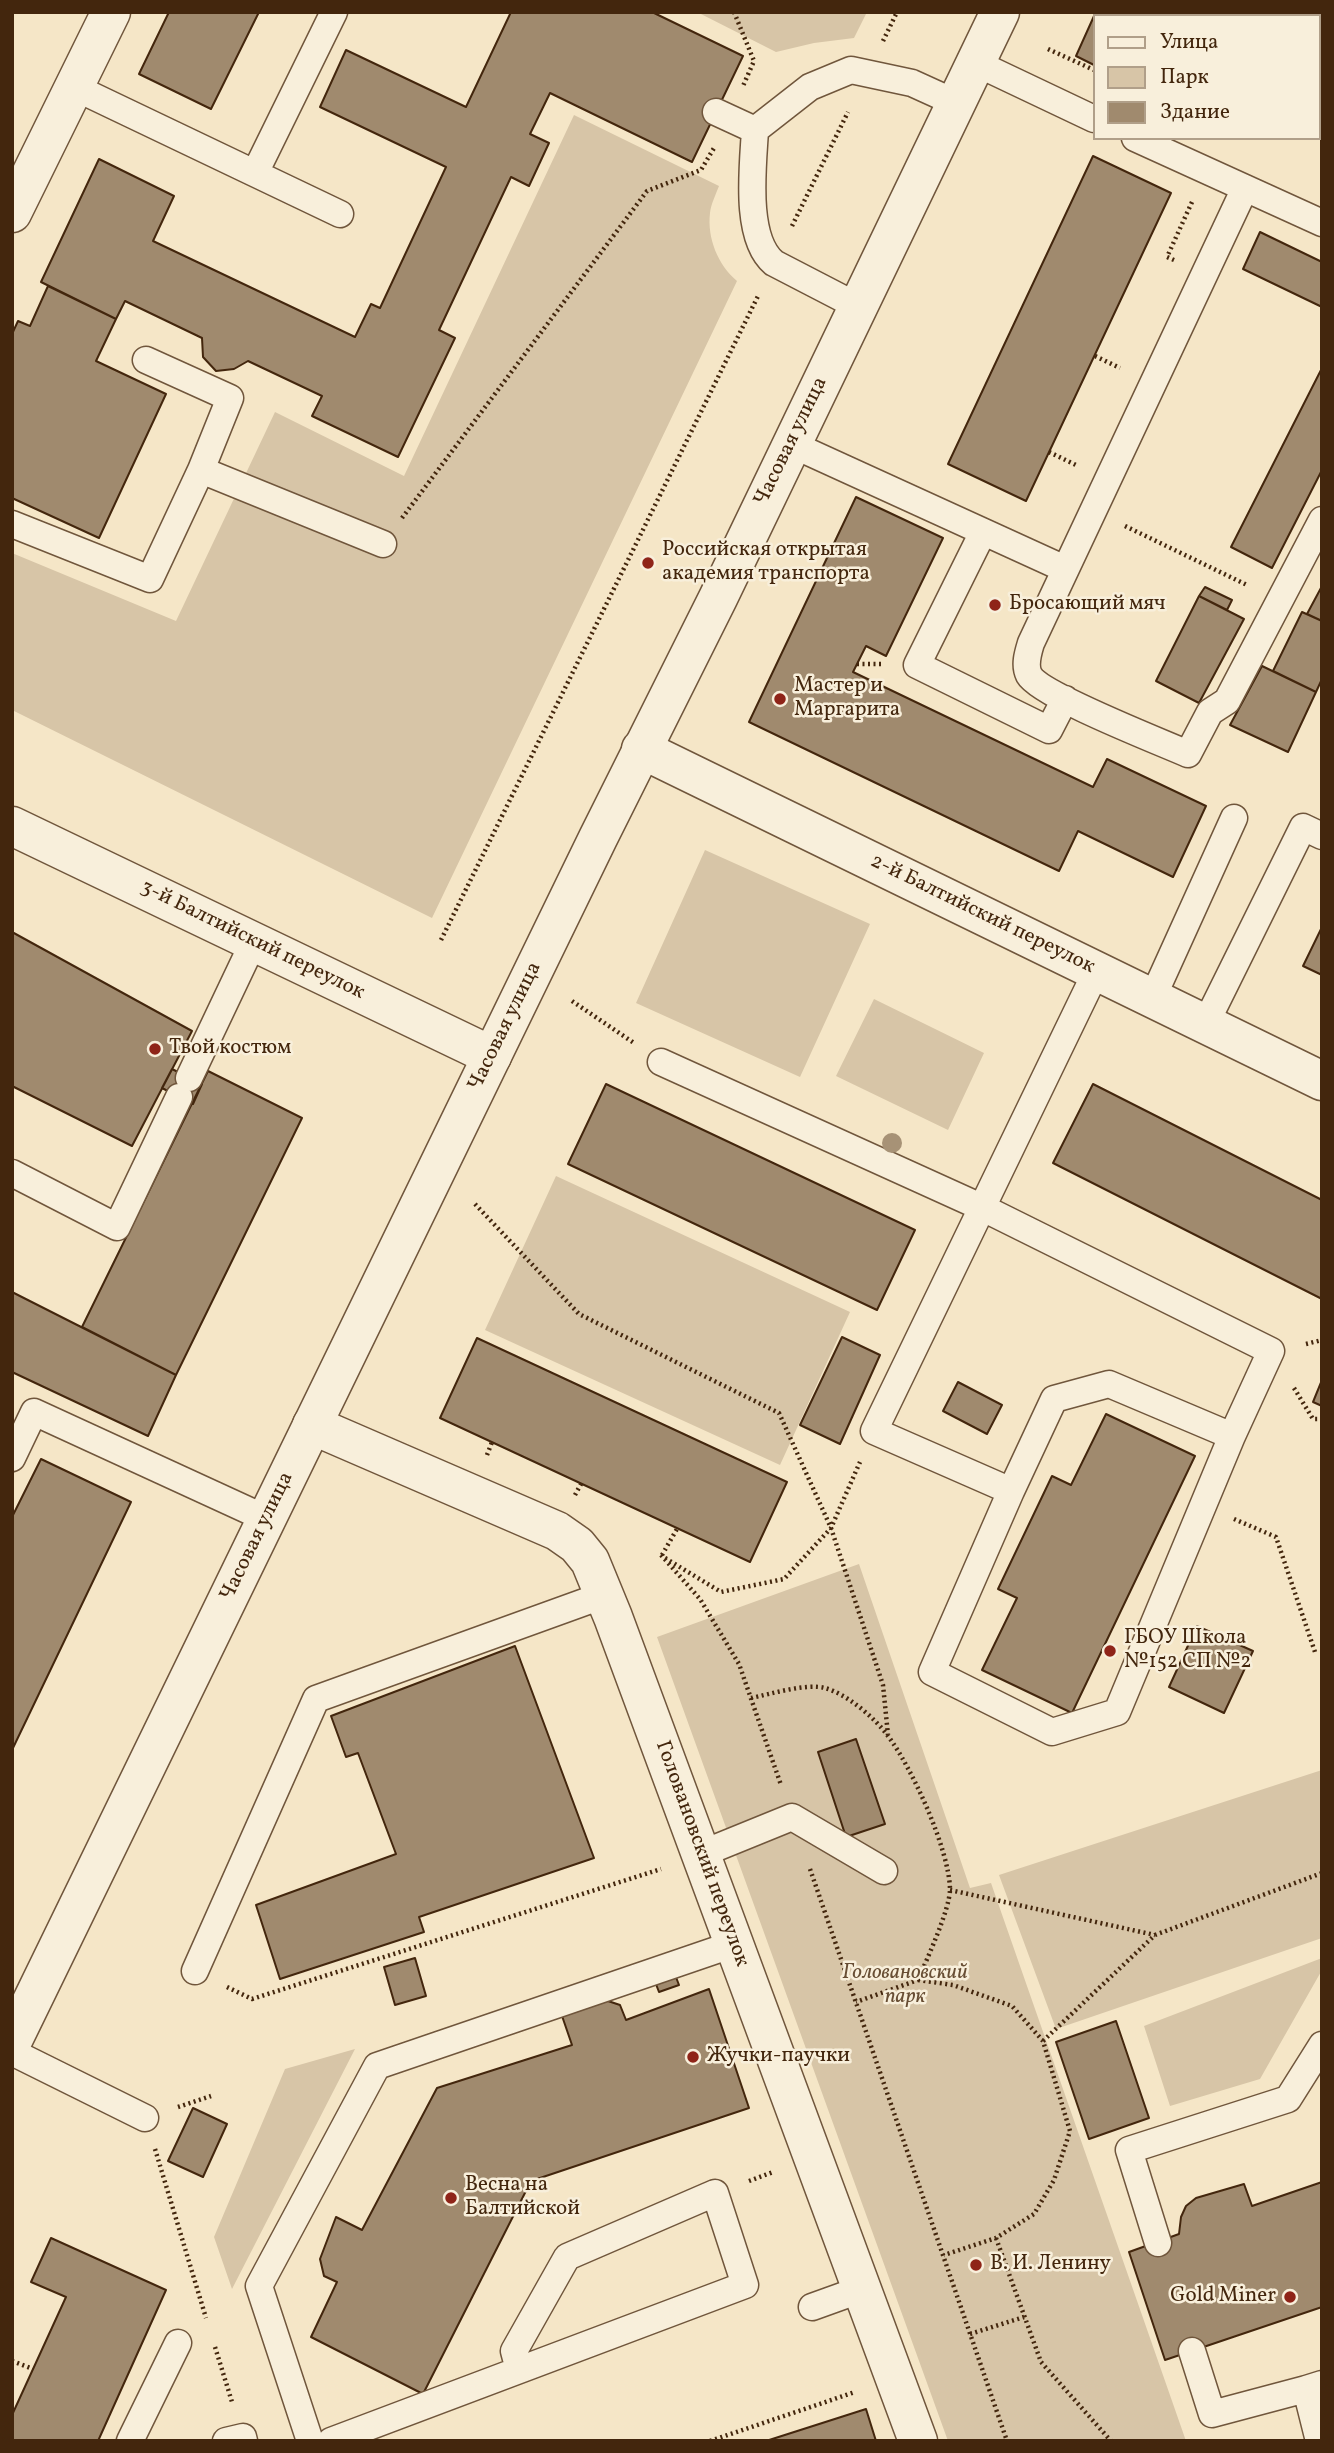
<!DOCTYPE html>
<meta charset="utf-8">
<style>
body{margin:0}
#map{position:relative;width:1334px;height:2453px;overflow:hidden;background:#f5e6c7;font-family:Vollkorn,serif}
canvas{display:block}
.frame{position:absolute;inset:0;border:14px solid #43260d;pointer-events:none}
.legend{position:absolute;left:1093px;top:14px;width:228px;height:126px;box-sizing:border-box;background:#f8efdb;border:2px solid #b09f89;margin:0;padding:9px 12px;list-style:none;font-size:21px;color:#43260d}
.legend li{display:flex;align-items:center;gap:14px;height:35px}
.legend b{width:35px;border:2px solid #b09f89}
</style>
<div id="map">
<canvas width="1334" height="2453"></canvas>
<div class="frame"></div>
<ul class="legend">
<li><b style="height:9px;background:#f8efdb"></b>Улица</li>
<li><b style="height:19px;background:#d7c5a7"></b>Парк</li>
<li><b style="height:19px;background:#a08a6e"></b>Здание</li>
</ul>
</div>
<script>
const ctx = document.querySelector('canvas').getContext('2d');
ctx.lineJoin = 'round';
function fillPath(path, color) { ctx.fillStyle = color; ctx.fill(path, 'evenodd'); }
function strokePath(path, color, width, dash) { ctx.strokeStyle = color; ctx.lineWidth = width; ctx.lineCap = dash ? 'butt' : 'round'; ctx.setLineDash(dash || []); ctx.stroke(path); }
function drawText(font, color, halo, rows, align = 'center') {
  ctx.font = font + ' Vollkorn,serif'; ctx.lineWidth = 5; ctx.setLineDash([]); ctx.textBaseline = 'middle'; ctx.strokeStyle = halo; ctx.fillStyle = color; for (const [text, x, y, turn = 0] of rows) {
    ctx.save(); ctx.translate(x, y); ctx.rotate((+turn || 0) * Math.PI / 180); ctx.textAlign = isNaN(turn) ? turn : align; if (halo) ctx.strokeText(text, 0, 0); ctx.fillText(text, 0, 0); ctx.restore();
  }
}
fillPath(new Path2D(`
 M697 12H867L854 38 814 43 776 52Z
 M574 115 719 186C716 194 711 204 710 213 707 238 718 265 737 281L432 918 12 710V553L176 621 275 412 404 476Z
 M705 850 870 924 800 1077 636 1003Z
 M874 999 984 1053 948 1130 836 1076Z
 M556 1176 850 1312 780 1465 485 1330Z
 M859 1564 970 1888 991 1883 1186 2441H948L657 1637Z
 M1322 1770V1938L1056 2029 999 1875Z
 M1322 1958V1970L1260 2079 1170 2106 1144 2026Z
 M355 2049 232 2289 214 2237 285 2069Z`), '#d7c5a7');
const building = new Path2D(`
 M169 12H259L211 109 139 74Z
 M511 12H652L743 56 692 162 550 93 530 134 549 143 529 186 511 177 439 330 455 338 398 457 312 416 322 396 248 361 234 369 216 371 203 357 202 338 125 301 116 319 41 282 99 159 174 196 153 241 355 337 371 304 380 308 446 167 320 107 346 50 466 107Z
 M1096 12H1204L1202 16H1094Z
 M1094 16V65L1076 56Z
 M1093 156 1171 193 1026 501 948 464Z
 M1260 232 1322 262V307L1243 269Z
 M48 286 116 319 96 361 166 394 99 538 12 498V334L18 321 30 326Z
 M1322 368V470L1272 568 1231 547Z
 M856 497 943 538 886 656 866 646 853 672 1093 787 1107 759 1206 806 1173 877 1078 831 1059 871 749 722Z
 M1322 586V621L1307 614Z
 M1205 587 1232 600 1227 610 1199 596Z
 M1199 596 1244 619 1199 703 1156 681Z
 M1302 612 1322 621V679L1316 692 1273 671Z
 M1262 666 1316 692 1288 752 1230 725Z
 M1322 927V975L1303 966Z
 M12 932 192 1031 132 1146 12 1086Z
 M172 1069 202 1084 193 1104 162 1088Z
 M208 1071 302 1118 176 1375 82 1327Z
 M606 1084 915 1230 877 1310 568 1164Z
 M1093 1084 1322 1200V1299L1053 1163Z
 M12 1292 176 1375 148 1436 12 1372Z
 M842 1337 880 1355 840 1444 800 1425Z
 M477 1338 787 1482 750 1562 440 1418Z
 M1322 1380V1406L1313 1402Z
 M958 1382 1002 1405 987 1434 943 1411Z
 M1106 1414 1195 1456 1072 1713 982 1670 1017 1598 998 1589 1052 1476 1071 1485Z
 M41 1459 131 1502 12 1750V1517Z
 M1197 1626 1253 1651 1224 1713 1169 1687Z
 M515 1646 594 1858 419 1917 424 1932 280 1979 256 1905 396 1854 358 1753 346 1757 331 1716Z
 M856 1739 885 1824 846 1837 818 1752Z
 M415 1958 426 1996 395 2005 384 1967Z
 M674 1972 679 1985 659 1992 654 1979Z
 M709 1989 749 2108 531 2181 423 2394 311 2337 337 2282 324 2276 320 2259 336 2217 362 2230 437 2088 572 2045 561 2013 605 2000 620 2005 626 2020Z
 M1116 2021 1149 2118 1089 2139 1056 2042Z
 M193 2108 227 2124 203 2177 168 2161Z
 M1322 2182V2307L1165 2360 1129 2252 1179 2234 1181 2217 1186 2206 1196 2198 1244 2184 1252 2206Z
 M51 2238 166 2290 98 2441H12V2415L66 2297 31 2282Z
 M866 2409 876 2441H766Z`);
fillPath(building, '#a08a6e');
strokePath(building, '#43260d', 2);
const service = new Path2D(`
 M1269 16 1271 12
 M976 63 1094 119
 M74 87 340 214
 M716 112 755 130C753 166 744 238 774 263L857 306
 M755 130 810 87 851 70 912 83 956 103
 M1135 138 1322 223
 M255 173 334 12
 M1245 188 1031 643C1028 653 1024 665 1029 675 1040 695 1161 742 1188 754L1210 712 1227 701 1322 520
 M791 444 1065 569
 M201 470 383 544
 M12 524 150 579 201 470 230 398 146 360
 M983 532 917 665 1049 730 1065 699
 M1152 999 1234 818
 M1205 1025 1303 827 1322 836
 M661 1062 981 1207 1271 1351 1232 1436 1117 1712 1052 1732 932 1672 1011 1491 874 1431 1096 972
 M189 1078 254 941
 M12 1173 117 1227 179 1097
 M12 1458 34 1412 267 1519
 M1011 1491 1054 1399 1109 1384 1232 1436
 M701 1854 792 1817 884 1871
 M195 1971 316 1699 604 1595
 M12 2052 145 2118
 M1158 2243 1129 2150 1288 2099 1322 2045
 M812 2307 862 2289
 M1192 2351 1212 2414 1306 2389
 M130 2441 178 2343
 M226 2441 243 2437 244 2441
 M310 2441 259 2286 377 2066 734 1944
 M331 2441 745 2285 715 2193 567 2257 514 2351 519 2370
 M1319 2441 1306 2389 1322 2384`);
const minor = new Path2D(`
 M12 213 111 12
 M641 749 1322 1081
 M12 826 492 1056
 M312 1425 557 1531 577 1545 590 1561 613 1617 918 2441`);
const tertiary = new Path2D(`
 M12 2042 598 838 718 598 1000 12`);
strokePath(service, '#70563c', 29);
strokePath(minor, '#70563c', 41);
strokePath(tertiary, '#70563c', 41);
strokePath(new Path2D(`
 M734 12 754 61 743 86
 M1318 28 1322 30
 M883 41 897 12
 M1048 49 1094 70
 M792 226 848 112
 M1174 260 1167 257 1192 202
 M1095 356 1120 368
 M1049 452 1076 465
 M402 518 647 191 701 170 714 148
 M1125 526 1247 585
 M857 664H884
 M441 940 759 294
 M572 1001 634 1043
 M475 1204 579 1314 779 1413 831 1528 883 1685 888 1735
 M1306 1344 1322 1340
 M1294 1388 1313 1419H1322
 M487 1455 492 1442
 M575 1495 581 1484
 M1234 1519 1276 1537 1316 1655
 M661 1555 700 1599 739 1664 781 1785
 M662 1555 677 1529
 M665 1558 721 1592 784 1579 831 1528 860 1462
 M751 1698C771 1694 806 1683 825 1688 847 1694 875 1718 888 1736 912 1768 949 1849 950 1889 950 1909 927 1959 918 1980L856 2002
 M810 1869 1007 2441
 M950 1890 1155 1935
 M918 1980 953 1985 1012 2006 1043 2041 1070 2131 1054 2180 1034 2214 996 2238 944 2255
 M227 1987 252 1999 661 1869
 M1043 2041 1155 1935 1322 1873
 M178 2107 211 2096
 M155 2149 206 2318
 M749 2181 773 2172
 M996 2238 1041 2362 1111 2441
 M970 2334 1024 2317
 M215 2347 232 2402
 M12 2361 33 2369
 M710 2441 855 2392`), '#43260d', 4.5, [2, 3.5]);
strokePath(service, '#f8efdb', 26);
strokePath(minor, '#f8efdb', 38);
strokePath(tertiary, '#f8efdb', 38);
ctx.fillStyle = '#a79276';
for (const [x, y] of [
 [892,1143]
]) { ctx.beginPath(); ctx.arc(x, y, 10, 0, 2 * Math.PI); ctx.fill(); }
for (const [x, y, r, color] of [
 [648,563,7,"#8f2418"],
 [995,605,7,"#8f2418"],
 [780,699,7,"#8f2418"],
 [155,1049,7,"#8f2418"],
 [1110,1651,7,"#8f2418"],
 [693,2057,7,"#8f2418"],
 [451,2198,7,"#8f2418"],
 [976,2265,7,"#8f2418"],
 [1290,2297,7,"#8f2418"]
]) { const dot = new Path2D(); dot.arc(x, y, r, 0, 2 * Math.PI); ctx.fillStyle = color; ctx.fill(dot); strokePath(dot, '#f8efdb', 2.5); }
drawText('21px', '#43260d', '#f8efdb', [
 ["Часовая улица",792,442,-64],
 ["2-й Балтийский переулок",982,915,26],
 ["3-й Балтийский переулок",252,941,26],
 ["Часовая улица",506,1027,-64],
 ["Часовая улица",258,1537,-64],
 ["Головановский переулок",701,1854,70]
]);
drawText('21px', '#43260d', '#f8efdb', [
 ["Российская открытая",662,551],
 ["академия транспорта",662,575],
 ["Бросающий мяч",1009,605],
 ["Мастер и",794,687],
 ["Маргарита",794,711],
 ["Твой костюм",169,1049],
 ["ГБОУ Школа",1124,1639],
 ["№152 СП №2",1124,1663],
 ["Жучки-паучки",707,2057],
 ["Весна на",465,2186],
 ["Балтийской",465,2210],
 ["В. И. Ленину",990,2265],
 ["Gold Miner",1276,2297,"right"]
], 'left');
drawText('italic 21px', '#684e34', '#f8efdb', [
 ["Головановский",905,1974],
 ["парк",905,1998]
]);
</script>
